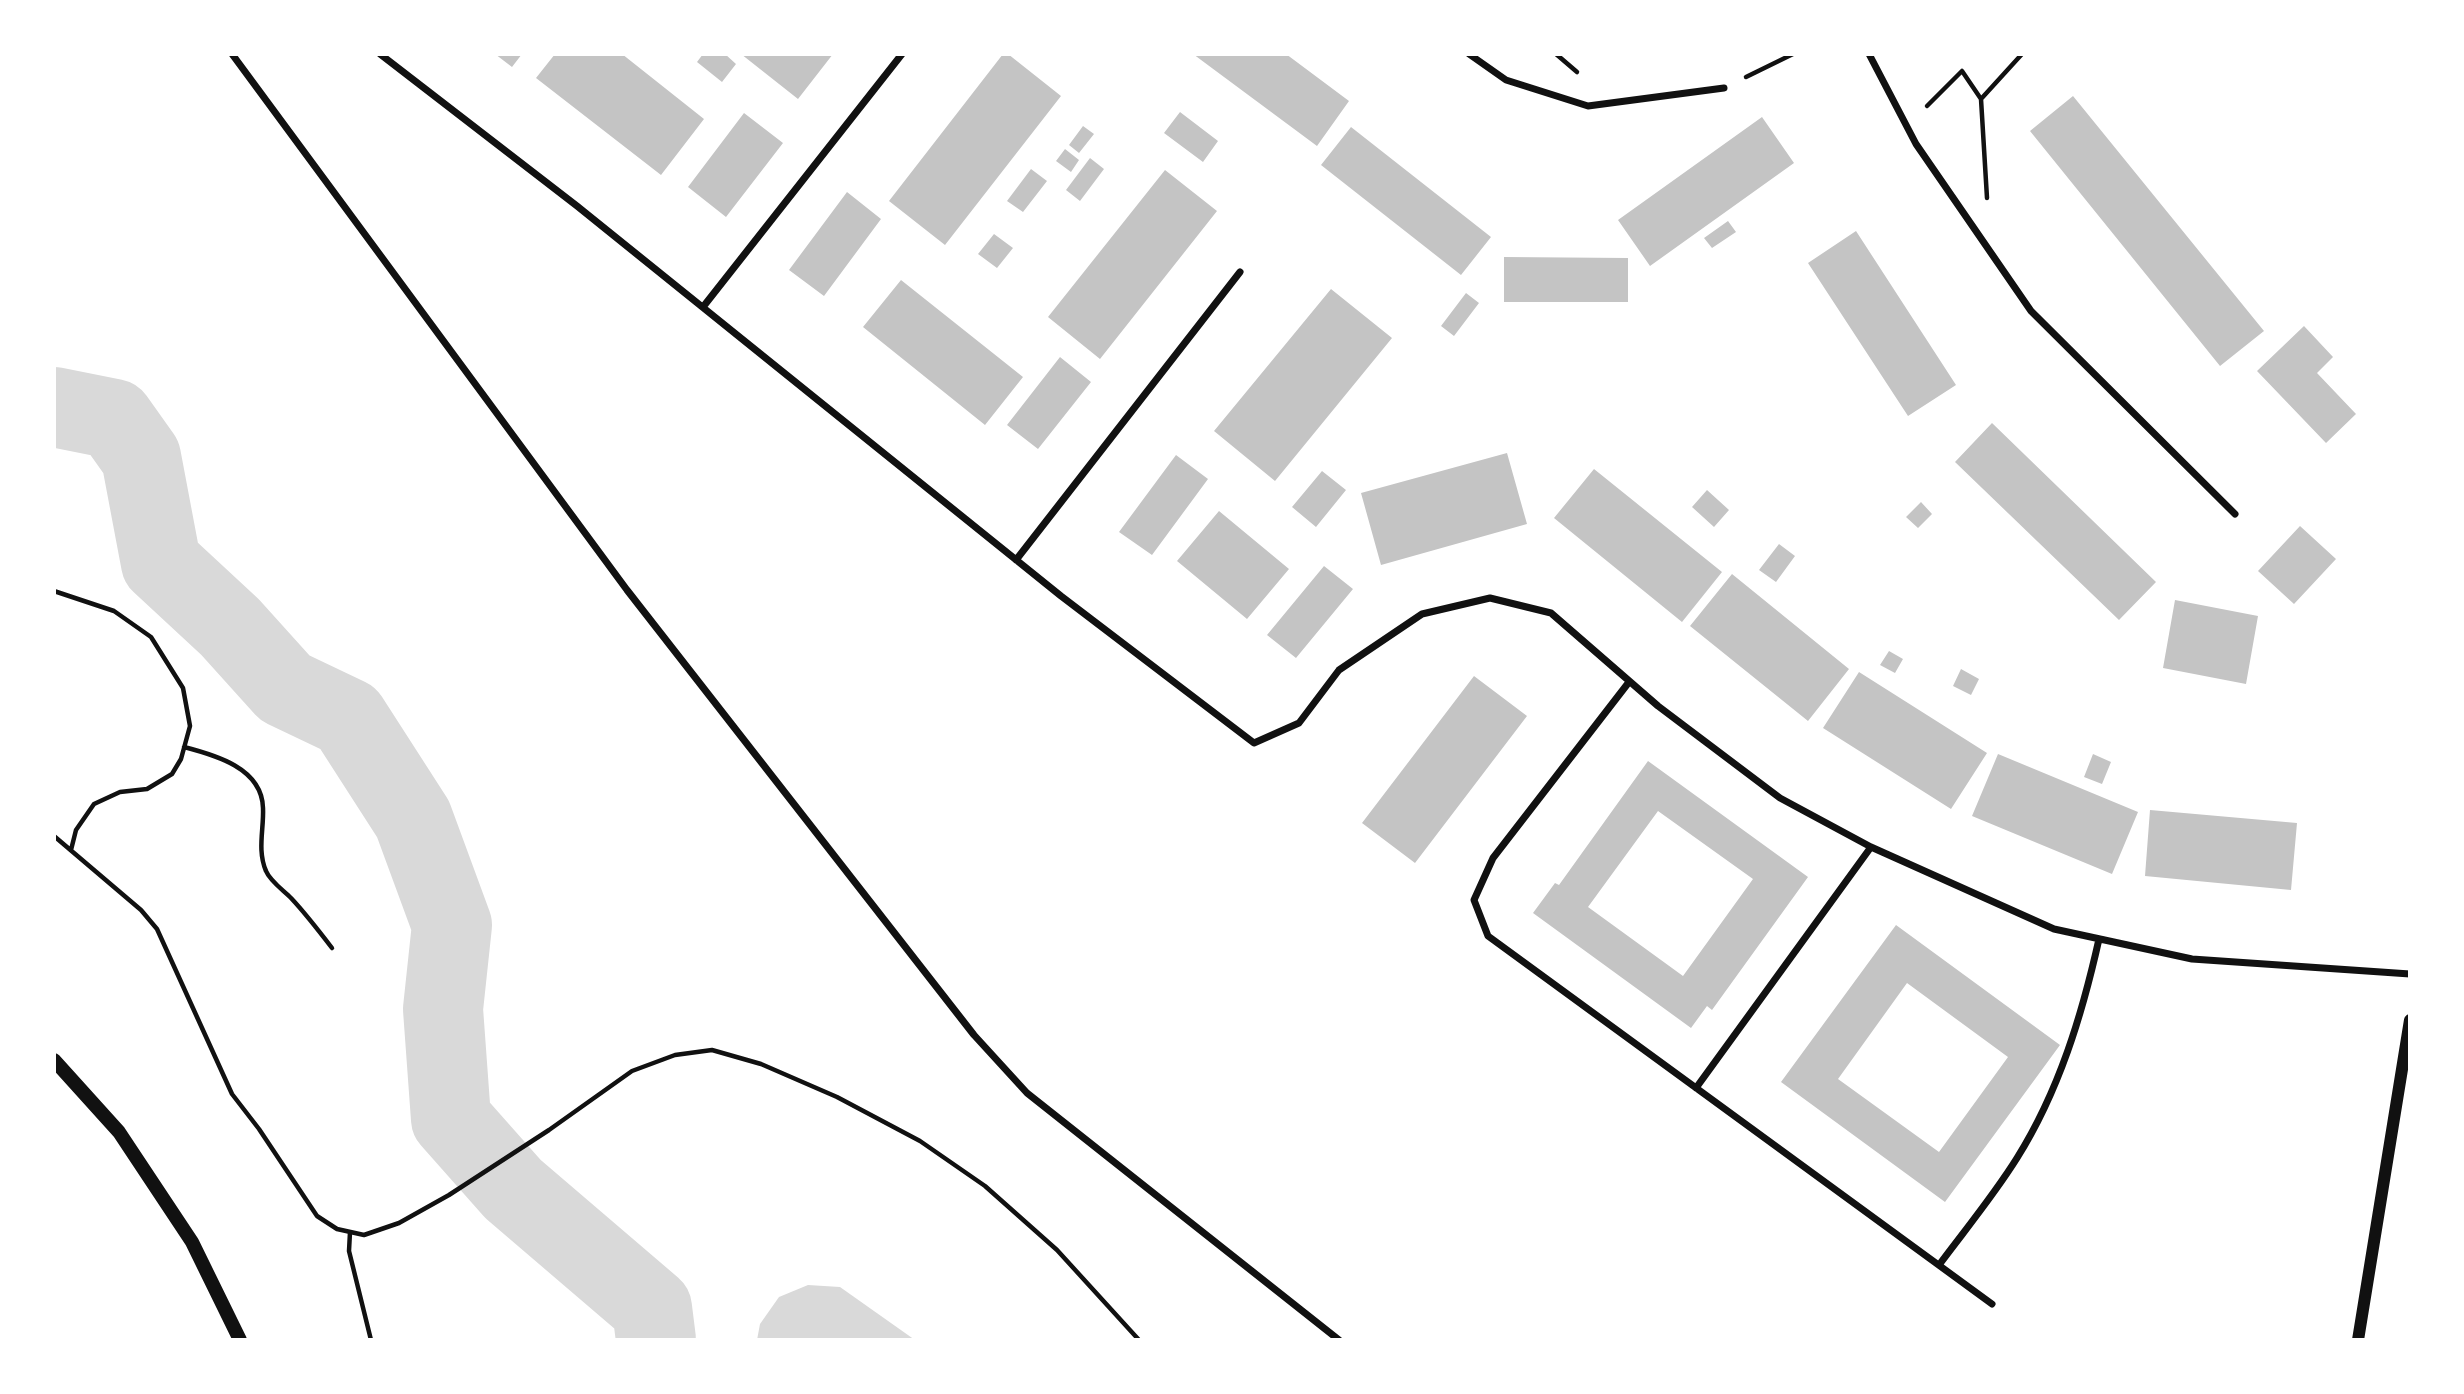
<!DOCTYPE html>
<style>
body{margin:0}
#map{position:relative;width:2464px;height:1394px;overflow:hidden;background:#fff;font-family:"Public Sans",sans-serif}
canvas{display:block}
.frame{position:absolute;inset:0;border:56px solid #fff;pointer-events:none}
</style>
<div id="map">
<canvas width="2464" height="1394"></canvas>
<div class="frame"></div>
</div>
<script>
const ctx = document.querySelector('canvas').getContext('2d');
ctx.lineJoin = 'round';
function fillPath(path, color) { ctx.fillStyle = color; ctx.fill(path, 'evenodd'); }
function strokePath(path, color, width, dash) { ctx.strokeStyle = color; ctx.lineWidth = width; ctx.lineCap = dash ? 'butt' : 'round'; ctx.setLineDash(dash || []); ctx.stroke(path); }
fillPath(new Path2D(`
 M808 1285 840 1287 915 1340H757L760 1324 779 1297Z`), '#d9d9d9');
strokePath(new Path2D(`
 M54 407 114 419 141 457 161 563 230 627 285 688 348 718 413 819 452 925 443 1009 451 1119 513 1189 652 1308 656 1340`), '#d9d9d9', 80);
fillPath(new Path2D(`
 M495 54H522L512 67Z
 M555 54H622L704 119 661 175 536 78Z
 M703 54H725L736 64 722 82 697 62Z
 M741 54H833L798 99Z
 M1003 54H1008L1061 96 945 245 889 201Z
 M1193 54H1286L1349 101 1317 146Z
 M2073 96 2264 331 2220 366 2030 131Z
 M1180 112 1218 141 1203 162 1164 133Z
 M744 113 783 143 726 217 688 187Z
 M1762 117 1794 163 1650 266 1618 220Z
 M1083 126 1094 134 1079 153 1069 145Z
 M1351 127 1491 237 1461 275 1321 165Z
 M1065 149 1079 160 1071 172 1056 161Z
 M1090 158 1104 169 1080 201 1066 190Z
 M1031 169 1047 181 1023 212 1007 201Z
 M1165 170 1217 211 1100 359 1048 317Z
 M847 192 881 219 824 296 789 270Z
 M1728 221 1736 232 1712 248 1704 238Z
 M1856 231 1956 385 1908 416 1808 263Z
 M994 234 1013 248 997 268 978 254Z
 M1504 257 1628 258V302H1504Z
 M901 280 1023 377 985 425 863 327Z
 M1331 289 1392 338 1275 481 1214 431Z
 M1466 293 1479 303 1454 336 1441 326Z
 M2304 326 2333 357 2317 373 2356 414 2326 443 2257 371Z
 M1060 357 1091 382 1038 449 1007 425Z
 M1992 423 2156 582 2119 620 1955 462Z
 M1507 453 1527 524 1381 565 1361 493Z
 M1176 455 1208 479 1152 555 1119 532Z
 M1594 469 1722 572 1682 622 1554 518Z
 M1322 471 1346 490 1316 527 1292 507Z
 M1707 490 1729 510 1714 527 1692 507Z
 M1921 502 1932 514 1918 528 1906 517Z
 M1219 511 1289 569 1247 619 1177 561Z
 M2300 526 2336 559 2294 604 2258 571Z
 M1779 544 1795 556 1776 582 1759 570Z
 M1324 566 1353 589 1296 658 1267 635Z
 M1732 574 1849 669 1808 721 1690 626Z
 M2175 600 2258 616 2246 684 2163 668Z
 M1889 651 1903 659 1895 673 1880 665Z
 M1961 669 1979 679 1971 695 1953 686Z
 M1859 672 1987 753 1951 809 1823 728Z
 M1474 676 1527 716 1415 863 1362 823Z
 M1998 754 2138 812 2112 874 1972 816Z
 M2093 754 2111 762 2102 784 2084 777Z
 M1648 761 1808 877 1712 1010 1707 1006 1691 1028 1533 913 1555 883 1559 885ZM1658 811 1753 879 1683 976 1588 907Z
 M2150 810 2297 823 2291 890 2145 876Z
 M1896 925 2060 1045 1945 1202 1781 1082ZM1907 983 2008 1057 1939 1152 1838 1079Z`), '#c4c4c4');
strokePath(new Path2D(`
 M1556 54 1577 72
 M1746 77 1793 54
 M1927 106 1962 71 1981 99
 M1987 198 1981 99 2022 54
 M54 591 114 611 151 637 183 688 190 726 181 759 172 774 147 789 120 792 94 804 76 830 71 850
 M184 747C215 755 262 768 263 808 264 829 257 850 266 871 270 881 283 890 291 898 306 914 319 931 332 948
 M54 836 141 910 157 929 232 1094 259 1129 317 1216 337 1229 364 1235 399 1223 449 1195 549 1130 632 1071 675 1055 712 1050 761 1064 837 1097 920 1141 985 1186 1057 1250 1139 1340
 M350 1232 349 1251 371 1340`), '#111', 4.5);
strokePath(new Path2D(`
 M232 54 627 590 974 1035 1027 1093 1339 1340
 M380 54 577 206 1061 596 1254 743 1299 723 1339 670 1422 614 1490 598 1551 613 1658 706 1780 798 1871 847 2054 929 2192 959 2410 974
 M1469 54 1506 80 1588 106 1724 88
 M1869 54 1916 144 2031 311 2235 514
 M703 307 902 54
 M1016 560 1240 272
 M1629 682 1493 858 1474 900 1488 936 1992 1304
 M1696 1088 1871 847
 M1939 1265C1965 1230 1994 1195 2017 1158 2059 1091 2082 1015 2099 939`), '#111', 7);
strokePath(new Path2D(`
 M2358 1340 2410 1020`), '#111', 12);
strokePath(new Path2D(`
 M54 1060 119 1132 192 1242 240 1340`), '#111', 14);
</script>
